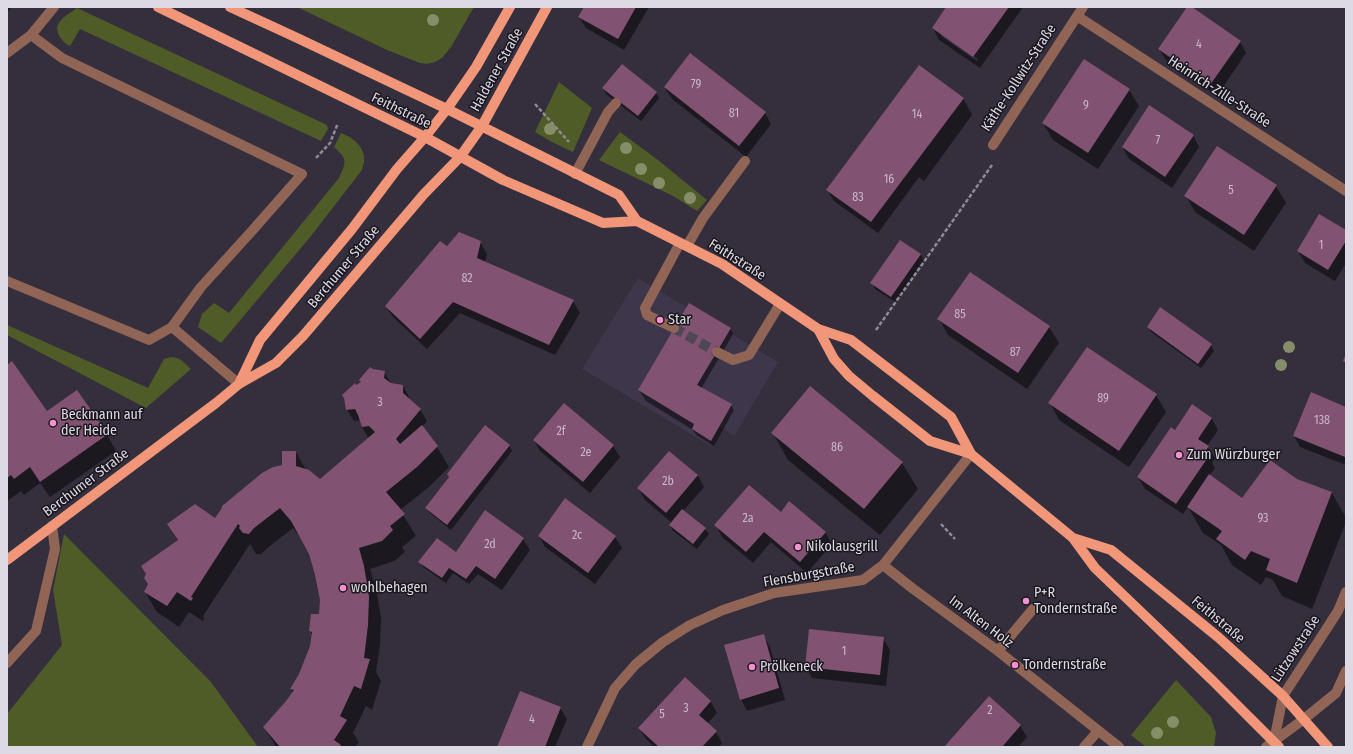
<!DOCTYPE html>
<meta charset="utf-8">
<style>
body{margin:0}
#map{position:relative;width:1353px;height:754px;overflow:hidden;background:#342e3d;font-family:"Fira Sans Condensed",sans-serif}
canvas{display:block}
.frame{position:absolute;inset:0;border:8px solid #dedae4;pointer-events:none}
</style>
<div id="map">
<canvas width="1353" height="754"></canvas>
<div class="frame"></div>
</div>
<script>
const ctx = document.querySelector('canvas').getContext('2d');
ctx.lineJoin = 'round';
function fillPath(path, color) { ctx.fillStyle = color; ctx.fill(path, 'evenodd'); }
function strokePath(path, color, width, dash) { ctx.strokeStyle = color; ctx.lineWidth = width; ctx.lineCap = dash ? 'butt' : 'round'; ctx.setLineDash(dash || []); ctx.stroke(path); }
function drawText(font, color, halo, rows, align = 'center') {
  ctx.font = font + ' "Fira Sans Condensed",sans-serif'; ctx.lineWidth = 3; ctx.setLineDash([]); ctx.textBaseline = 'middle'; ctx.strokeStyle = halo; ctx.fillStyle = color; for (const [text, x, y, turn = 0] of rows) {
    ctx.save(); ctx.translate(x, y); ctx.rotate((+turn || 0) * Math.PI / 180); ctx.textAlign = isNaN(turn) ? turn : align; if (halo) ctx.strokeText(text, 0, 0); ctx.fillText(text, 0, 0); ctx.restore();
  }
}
fillPath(new Path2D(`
 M638 278 778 362 734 436 720 427 709 445 582 369Z`), '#3e364b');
fillPath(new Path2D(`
 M297 7H474L451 47 442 58 435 62 427 64 420 63 387 50Z
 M77 8 327 125 328 129 321 141 80 29 70 46C63 43 53 31 59 23 62 17 72 12 77 8Z
 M559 82 592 108 573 152 552 142 535 132Z
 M620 132 658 160 707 200 697 211 673 196 599 160Z
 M341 133C351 137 362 144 364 156 365 160 363 166 362 170L311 236 221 343 198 327 202 314 214 303 229 313 339 178C347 161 347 159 334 147Z
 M7 325 148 388 164 359C178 354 181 360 191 369L146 408 7 335Z
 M64 534 211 682 258 747H7V714L62 645 53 590Z
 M1176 680 1211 717 1216 733 1214 747H1146L1131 735Z`), '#505c27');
fillPath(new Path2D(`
 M7 7H11L7 14Z
 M585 7H649L624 50 586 28 579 17Z
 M948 7H1023L980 68 939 40 933 28ZM941 33 978 59 977 61 941 36Z
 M1188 7H1190L1240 42 1246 53 1217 96 1166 60 1159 49Z
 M603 88 656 93 659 98 641 121 606 94Z
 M665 88 765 113 771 124 746 157 672 99Z
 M1129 90 1139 106 1098 169 1053 140 1043 123Z
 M963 98 972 115 924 181 919 177 878 233 834 201 827 190Z
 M1150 107 1193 135 1199 147 1172 188 1129 159 1123 148Z
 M1276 186 1286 203 1254 251 1195 212 1186 196Z
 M1346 232V263L1335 281 1305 263 1298 251Z
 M480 242 487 254 485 262 573 301 580 313 555 355 460 313 427 349 393 317 386 306 447 247Z
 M920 254 924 260 895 302 875 289 872 283Z
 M939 319 1049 327 1059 343 1027 389 948 335Z
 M1148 327 1211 345 1214 351 1201 368 1151 332Z
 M730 328 733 334 701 389 731 405 734 410 714 446 696 435 693 430 646 401 639 390Z
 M1087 348 1156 395 1166 412 1129 467 1059 420 1050 403Z
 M7 366 47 413 77 392 107 435 116 451 50 497 40 483 24 495 21 491 7 501Z
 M372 370 384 372 391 383 403 386 409 397V400L420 409 427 421 422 427 437 447 449 467 429 487 400 510 416 536 402 547 405 552 394 561 370 569 376 588 381 617 380 646 376 672 381 681 372 710 366 706 353 733 359 742 355 747H276L264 727 293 693 291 689 300 674 311 646 312 634 310 631 320 615 321 600 316 574 310 554 302 540 293 528 266 549 261 554H256L250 544 203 616 204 619 203 621 189 612 179 627 157 612 145 592 178 541 168 525 216 519 283 466 296 452 306 470 320 481 369 439 362 427 361 420 354 421 347 410 345 398 361 383 360 380Z
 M1311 394 1346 408V465L1300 447 1294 436Z
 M1192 406 1212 419 1218 430 1207 446 1215 458 1212 463 1215 468 1209 476 1242 500 1297 480 1332 493 1346 518V522L1312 609 1282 596 1273 580 1266 577 1261 585 1232 565 1221 545 1203 533 1188 507 1183 514 1145 489 1138 477 1175 431Z
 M773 433 902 463 918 489 880 535 788 460Z
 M534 440 613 446 620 457 590 493 540 451Z
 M509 445 512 451 451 530 430 513 426 508Z
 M670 452 698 476 704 487 683 511 705 529 709 534 697 549 673 531 670 525 672 523 645 500 638 488Z
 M781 513 825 532 832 544 807 573 771 542 753 563 722 537 716 525Z
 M539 536 615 537 622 548 595 584 545 547Z
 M523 539 530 550 502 590 478 574 469 584 453 573 446 583 423 567 420 562Z
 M763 635 770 647 785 700 747 711 741 699Z
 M883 638 890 650 886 686 812 678 806 667Z
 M685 678 711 702 717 713 707 724 716 732 722 743 719 747H654L646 739 639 728Z
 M989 698 1020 726 1027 737 1018 747H945Z
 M560 708 567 719 555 747H498Z`), '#0007');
fillPath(new Path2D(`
 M584 7H636L618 39 578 17Z
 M946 7H1009L973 57 932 28Z
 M1187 7H1192L1241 41 1210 85 1158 49Z
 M690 53 766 112 739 146 664 87Z
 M1084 59 1130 89 1088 153 1042 123Z
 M622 64 657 92 638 116 602 88Z
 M919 65 964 98 871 222 826 190Z
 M1149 105 1194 135 1165 177 1122 147Z
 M1217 146 1277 185 1244 235 1184 196Z
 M1319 214 1346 230V241L1328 270 1297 251Z
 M459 232 481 241 477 258 574 300 549 345 453 302 420 339 385 306 440 241 447 246Z
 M900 240 921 254 891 297 870 283Z
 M970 272 1050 326 1018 373 937 319Z
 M689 303 731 328 697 385 732 404 711 441 692 429 694 424 638 390Z
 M1160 307 1212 344 1198 364 1147 327Z
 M1087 347 1157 394 1119 451 1048 403Z
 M1346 353V363L1343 361Z
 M12 361 47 411 77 390 108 434 40 482 30 467 14 479 11 475 7 478V365Z
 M370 367 373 369 385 371 384 378 391 383 403 385V393L421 409 396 439 400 444 422 425 438 446 417 467 386 492 405 514 390 526 393 530 382 541 359 548 364 566 369 596 368 625 364 658 370 659 361 689 354 686 340 716 347 720 334 740 341 745 339 747H280L263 727 286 701 294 690 290 689 299 674 310 646 312 632 309 631 311 614H319L320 600 315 575 309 554 291 521 280 508 254 528 249 534 243 533 239 528 240 526 238 524 191 597 193 598 191 601 177 592 167 606 144 592 148 584 144 578 146 574 141 566 178 540 167 524 195 504 215 518 222 508V506L262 473 273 467 282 465V451H296V466L309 470 320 479 375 432 369 426 362 427 358 415 355 409 346 410 344 398 342 395 355 383 356 385 361 382 359 380Z
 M810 386 903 462 864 509 771 433Z
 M1311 392 1346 407 1345 457 1293 436Z
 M564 403 614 445 583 482 533 440Z
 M1192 404 1212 418 1198 439 1209 446 1204 453 1209 456 1176 504 1137 477 1171 427 1175 430Z
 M485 425 510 445 447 525 425 508 449 477 447 474Z
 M669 451 698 475 666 513 637 488Z
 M1270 460 1297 479 1332 492 1297 583 1266 570 1270 559 1251 551 1245 560 1216 539 1222 531 1187 507 1209 474 1242 498Z
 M749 485 781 512 789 501 826 532 800 562 764 532 746 552 714 525Z
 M565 498 616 536 588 573 538 536Z
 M682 509 706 528 693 544 669 525Z
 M485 510 524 538 495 579 476 566 466 579 449 568 442 578 418 562 437 538 456 552Z
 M809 629 884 637 880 675 805 667Z
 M764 634 779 688 740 700 724 645Z
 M685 677 711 701 699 715 717 731 702 747H659L638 728Z
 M520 691 561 707 545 747H497Z
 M989 696 1021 725 1002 747H944Z`), '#825273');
strokePath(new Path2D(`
 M674 328 717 352`), '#4e4856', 10, [10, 5]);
strokePath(new Path2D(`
 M535 104 569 142
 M316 158 330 143 338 123
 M876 330 992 165
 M941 524 955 539`), '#8f8a96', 2.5, [4, 2]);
strokePath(new Path2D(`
 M1077 16 1346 191
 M31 35 62 58 302 174 251 232 201 287 172 327
 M7 53 31 35 54 7
 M993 145 1083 7
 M575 174 608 112 616 103
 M687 246 703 218 745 161
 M7 281 149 340 172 327 239 384
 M674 328 647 315 645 308 680 243
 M717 352 733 360 749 355 780 304
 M883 565 912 588 998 651 1119 747
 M998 651 1033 609
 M7 663 36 631 55 549 52 526
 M1274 741 1283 696 1329 625 1338 611 1346 592
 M587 747 615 688 636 664 663 642 690 625 723 610 774 593 863 580 883 565 971 454
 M1084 747 1098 731
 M1266 747 1304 719 1336 693 1346 671`), '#916556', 10);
strokePath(new Path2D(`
 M158 7 425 137 503 180 603 223 637 221
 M230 7 293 36 447 109 619 195 637 221 722 264 818 329 851 340 951 417 971 454
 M818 329 834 359 849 376 873 396 930 441 971 454 1073 538 1095 568 1212 680 1279 747
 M239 384 260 340 352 229 397 169 425 137 447 109 476 67 510 7
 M1073 538 1111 550 1218 637 1283 696 1328 747
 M7 560 216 403 239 384 276 363 303 336 424 194 460 157 482 126 547 7`), '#f19678', 10);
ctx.fillStyle = '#858e68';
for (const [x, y] of [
 [433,20],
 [550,129],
 [626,148],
 [641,169],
 [659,183],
 [690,198],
 [1289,347],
 [1281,365],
 [1173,722],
 [1157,733]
]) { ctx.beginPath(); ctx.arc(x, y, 6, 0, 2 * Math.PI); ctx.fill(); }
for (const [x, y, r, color] of [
 [660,320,4,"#f590d1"],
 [53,423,4,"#f590d1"],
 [1179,455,4,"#f590d1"],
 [798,547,4,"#f590d1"],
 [343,588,4,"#f590d1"],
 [1026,601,4,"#f590d1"],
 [1015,665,4,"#f590d1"],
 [752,667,4,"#f590d1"]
]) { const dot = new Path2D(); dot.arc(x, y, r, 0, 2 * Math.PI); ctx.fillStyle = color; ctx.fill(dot); strokePath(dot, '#1a171e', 1.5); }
drawText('12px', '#c7b8c8', null, [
 ["4",1199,45],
 ["79",696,85],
 ["9",1086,106],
 ["81",734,114],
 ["14",917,115],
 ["7",1158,141],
 ["16",889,180],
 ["5",1231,191],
 ["83",858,198],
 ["1",1321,246],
 ["82",467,279],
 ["85",960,315],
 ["87",1015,353],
 ["89",1103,399],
 ["3",380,403],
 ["138",1322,421],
 ["2f",561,432],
 ["86",837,448],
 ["2e",586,453],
 ["2b",668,482],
 ["2a",748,519],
 ["93",1263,519],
 ["2c",577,536],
 ["2d",490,545],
 ["1",844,652],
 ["3",686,709],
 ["2",990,711],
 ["5",662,715],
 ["4",532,720]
]);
drawText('14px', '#dedae4', '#1a171e', [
 ["Haldener Straße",497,70,-61],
 ["Käthe-Kollwitz-Straße",1019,78,-57],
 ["Heinrich-Zille-Straße",1219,92,33],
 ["Feithstraße",401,111,26],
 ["Feithstraße",737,260,32],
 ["Berchumer Straße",344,267,-50],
 ["Berchumer Straße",86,483,-37],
 ["Flensburgstraße",809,575,-10],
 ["Feithstraße",1218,620,40],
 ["Im Alten Holz",981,622,37],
 ["Lützowstraße",1296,649,-57]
]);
drawText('14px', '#dedae4', '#1a171e', [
 ["Star",668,320],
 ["Beckmann auf",61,415],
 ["der Heide",61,431],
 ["Zum Würzburger",1187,455],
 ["Nikolausgrill",806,547],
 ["wohlbehagen",351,588],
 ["P+R",1034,593],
 ["Tondernstraße",1034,609],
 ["Tondernstraße",1023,665],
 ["Prölkeneck",760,667]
], 'left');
</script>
